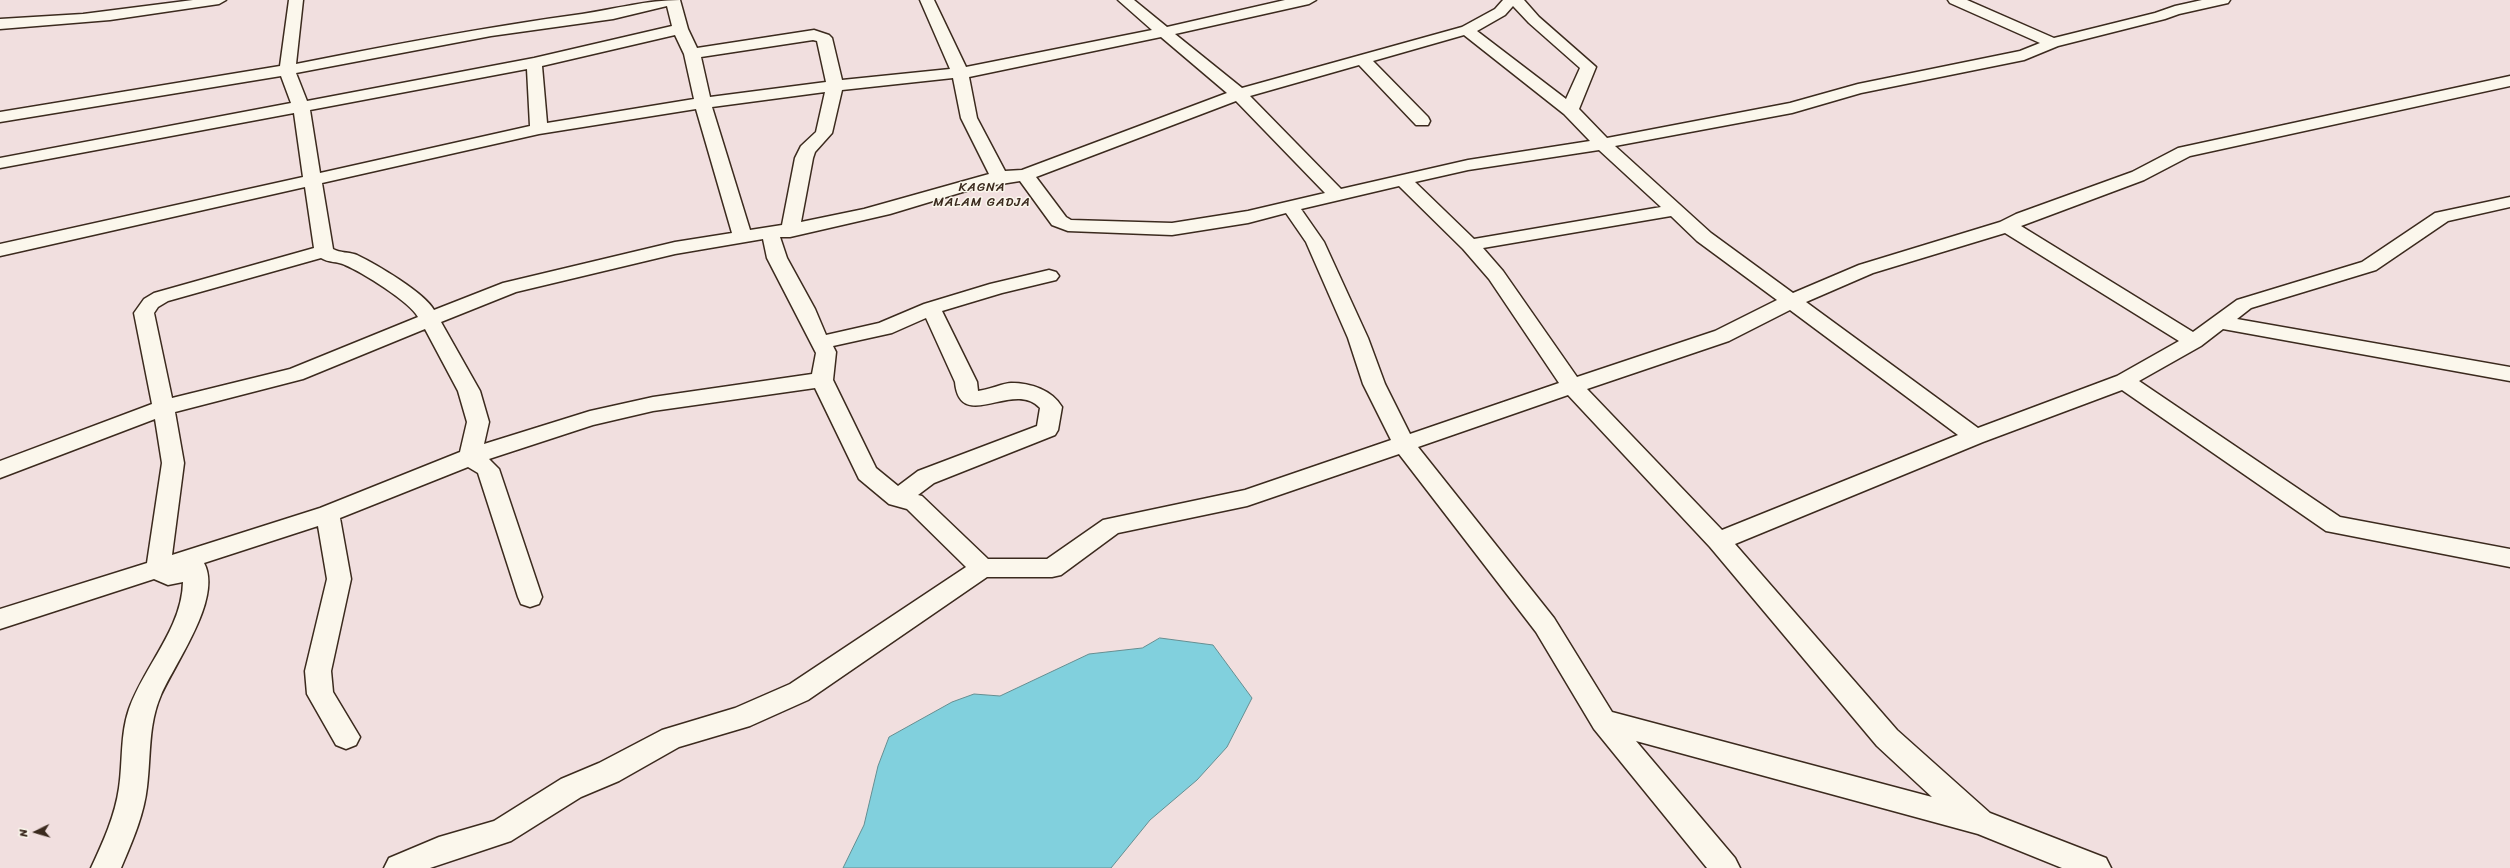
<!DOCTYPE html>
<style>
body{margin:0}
#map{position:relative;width:2510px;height:868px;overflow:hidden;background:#f1dfdf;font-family:Sriracha,sans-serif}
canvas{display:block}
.north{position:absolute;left:16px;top:812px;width:40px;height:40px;-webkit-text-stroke:3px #fbf7ec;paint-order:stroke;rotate:265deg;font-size:11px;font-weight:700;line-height:16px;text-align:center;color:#3b2a1e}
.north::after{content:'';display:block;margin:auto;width:14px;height:18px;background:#3b2a1e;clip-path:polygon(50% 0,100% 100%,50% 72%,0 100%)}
</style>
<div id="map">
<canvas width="2510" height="868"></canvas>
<div class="north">N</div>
</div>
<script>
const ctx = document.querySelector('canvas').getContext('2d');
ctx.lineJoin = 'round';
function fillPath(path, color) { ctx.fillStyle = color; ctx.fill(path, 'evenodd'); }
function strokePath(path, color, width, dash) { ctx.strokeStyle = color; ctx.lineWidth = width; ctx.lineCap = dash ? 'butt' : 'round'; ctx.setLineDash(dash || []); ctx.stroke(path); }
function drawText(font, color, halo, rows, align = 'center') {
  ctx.font = font + ' Sriracha,sans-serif'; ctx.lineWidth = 3; ctx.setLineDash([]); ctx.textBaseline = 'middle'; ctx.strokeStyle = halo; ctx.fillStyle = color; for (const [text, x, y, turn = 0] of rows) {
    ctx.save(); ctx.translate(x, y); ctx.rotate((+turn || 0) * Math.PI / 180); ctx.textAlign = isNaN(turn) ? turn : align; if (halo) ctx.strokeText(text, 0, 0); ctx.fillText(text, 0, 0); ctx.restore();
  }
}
const water = new Path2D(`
 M1160 638 1213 645 1252 698 1227 747 1197 780 1150 820 1111 868H843L864 825 878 766 889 737 952 702 974 694 1000 696 1089 654 1142 648Z`);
fillPath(water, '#81d0dd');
strokePath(water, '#658e91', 1);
const street = new Path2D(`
 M289 0H303L296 64C391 45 486 27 582 14 615 9 647 0 680 0L688 29 697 48 814 30 829 35 832 38 842 80 950 69 920 0H934L966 67 1152 30 1118 0H1134L1167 27 1285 0H1316L1309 4 1175 34 1242 88 1462 27 1495 9 1503 0H1524L1539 17 1596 67 1579 109 1607 138 1790 103 1858 84 2020 51 2040 43 1950 3 1948 0H1967L2054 38 2155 13 2175 6 2202 0H2230L2228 3 2179 14 2165 19 2058 46 2024 60 1861 93 1792 113 1615 146 1711 233 1793 293 1859 265 2000 222 2016 214 2132 172 2178 148 2510 76V86L2190 156 2144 180 2021 226 2193 332 2237 300 2362 262 2435 213 2510 197V207L2448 221 2376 270 2251 308 2237 319 2510 367V381L2223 329 2201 346 2139 381 2340 517 2510 549V567L2326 531 2122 390 1983 442 1735 544 1897 730 1990 813 2106 858 2111 868H2062L1978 834 1636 741 1735 858 1740 868H1707L1594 729 1536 632 1399 454 1247 506 1118 533 1061 575 1052 577H987L808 700 750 726 679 747 619 781 581 797 511 841 430 868H384L389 858 439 837 494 821 561 779 599 763 662 730 735 708 790 684 966 567 907 509 889 504 859 479 815 388 653 411 593 425 489 459 499 469 542 597 539 604 530 607 521 604 518 597 478 473 468 467 340 518 351 579 331 671 333 692 360 737 356 745 346 749 336 745 307 694 305 671 327 579 318 526 204 563C223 598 175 663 161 695 148 725 151 755 147 787 144 815 132 842 121 868H91C103 842 115 816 119 788 123 762 120 735 129 709 144 666 182 629 183 582L168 585 154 579 0 629V609L147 563 162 463 155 419 0 478V461L152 404 134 313 144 299 154 293 314 248 305 187 0 256V244L303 177 294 113 0 168V158L291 103 281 76 0 122V112L280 66ZM667 6 672 26 534 58 307 101 296 73 491 36 613 19ZM1513 6 1529 23 1580 68 1566 99 1477 31 1505 15ZM675 35 684 54 694 99 547 123 542 66ZM1464 35 1564 114 1590 141 1468 160 1341 189 1250 96 1359 65 1416 125H1428L1430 121 1428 117 1373 61ZM1161 37 1227 93 1022 170 1005 171 977 118 969 77ZM813 40 817 41 826 82 710 97 701 57ZM527 69 530 126 320 173 310 110ZM953 78 961 118 989 174 864 209 801 222 813 158 815 152 832 133 842 90ZM825 92 816 132 801 146 795 158 782 225 750 230 712 107ZM1236 101 1325 193 1248 211 1172 223 1071 220 1066 217 1036 177ZM696 109 732 233 675 242 503 283 434 310C425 293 376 264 357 255 349 252 340 253 333 249L322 183 539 134ZM1599 150 1661 207 1474 239 1415 182 1468 170ZM1020 181 1052 225 1068 231 1172 235 1248 223 1286 213 1306 242 1348 338 1363 384 1391 440 1245 490 1103 520 1047 559H988L922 496 918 495 934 483 1055 435 1058 430 1062 407C1052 390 1031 383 1011 383 1004 383 988 390 978 391L977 382 942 311 1002 293 1056 280 1059 276 1056 272 1049 270 990 284 924 304 879 323 826 335 815 309 787 258 780 237H790L890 214 976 188ZM1399 186 1463 249 1489 279 1559 383 1410 434 1385 384 1368 338 1324 242 1301 209ZM1671 216 1697 241 1777 300 1715 331 1577 377 1503 271 1483 248ZM2005 233 2179 341 2117 376 1978 428 1806 302 1873 273ZM763 239 767 258 816 353 812 374 653 397 590 411 484 444 489 422 480 391 441 322 516 292 675 254ZM321 258C329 263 337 261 345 265 362 272 410 302 418 317L290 369 172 398 154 313 158 307 168 301ZM1790 310 1958 435 1722 530 1587 389 1729 341ZM926 318 955 382C960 434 1014 379 1040 408L1037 426 918 471 898 486 876 468 833 380 836 352 833 346 892 333ZM425 329 458 391 467 422 460 452 320 508 172 555 184 463 175 412 303 379ZM1568 395 1710 547 1877 746 1932 797 1612 712 1554 618 1418 447Z`);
const secondary = new Path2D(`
 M193 0H226L219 4 110 20 0 29V19L83 14Z`);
strokePath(street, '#3b2a1e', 3);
strokePath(secondary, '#3b2a1e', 3);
fillPath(street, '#fbf7ec');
fillPath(secondary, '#fbf7ec');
ctx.letterSpacing = '1px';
drawText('13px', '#3b2a1e', '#fbf7ec', [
 ["KAGNA",982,188],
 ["MALAM GADJA",982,203]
]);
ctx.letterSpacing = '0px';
</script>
